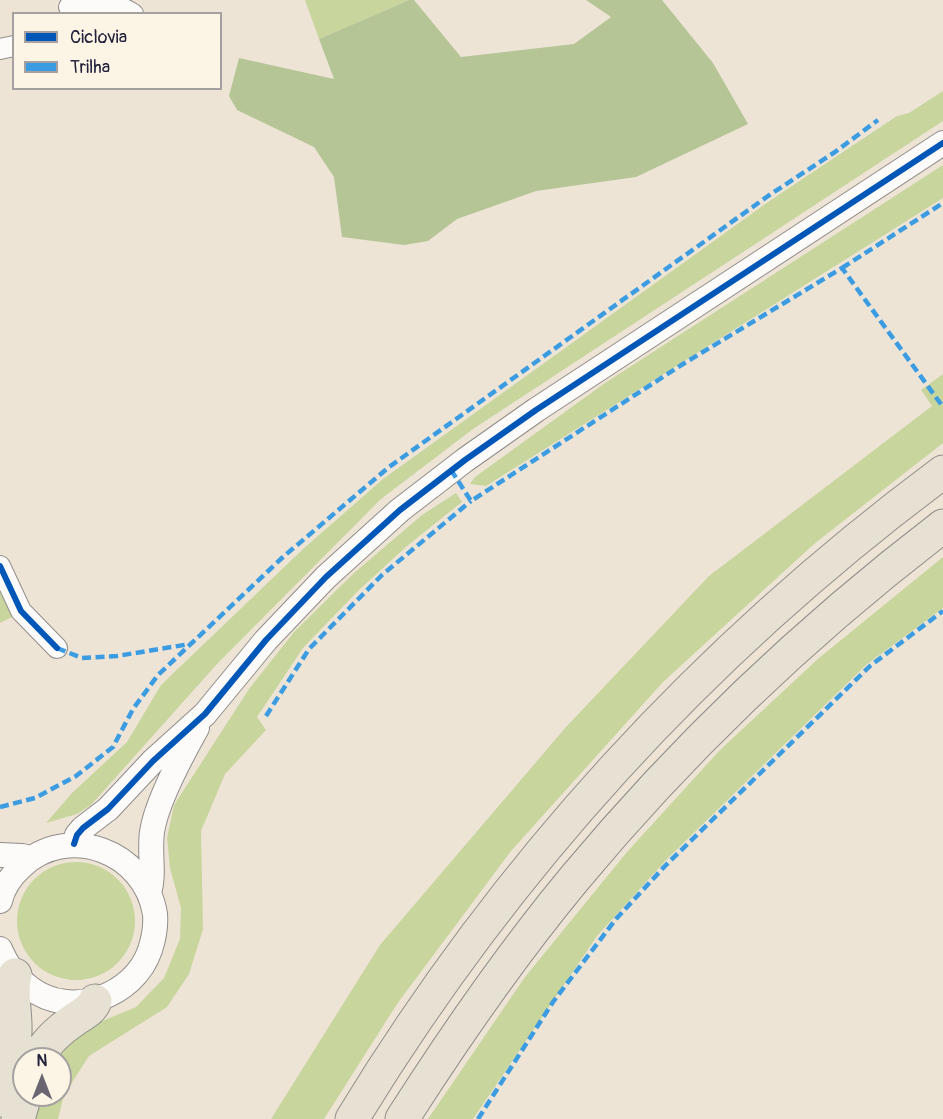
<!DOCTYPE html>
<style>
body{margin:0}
#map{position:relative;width:943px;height:1119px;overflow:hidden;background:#ede4d6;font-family:Pangolin,sans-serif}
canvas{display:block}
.legend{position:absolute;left:12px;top:12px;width:210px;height:78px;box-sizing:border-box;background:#fcf5e5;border:2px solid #a5a1a1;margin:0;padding:8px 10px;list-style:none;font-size:18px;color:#22223b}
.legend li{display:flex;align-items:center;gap:12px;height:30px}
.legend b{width:30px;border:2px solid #a5a1a1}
.north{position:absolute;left:12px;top:1047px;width:60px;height:60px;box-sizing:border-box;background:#fcf5e5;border:2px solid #a5a1a1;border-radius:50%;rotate:0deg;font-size:16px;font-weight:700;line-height:24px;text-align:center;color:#22223b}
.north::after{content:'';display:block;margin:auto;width:21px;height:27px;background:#696671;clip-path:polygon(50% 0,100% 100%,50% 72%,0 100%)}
</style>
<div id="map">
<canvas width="943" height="1119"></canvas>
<ul class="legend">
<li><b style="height:8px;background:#0057b8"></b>Ciclovia</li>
<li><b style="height:8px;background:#3c9ce2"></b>Trilha</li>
</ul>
<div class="north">N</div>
</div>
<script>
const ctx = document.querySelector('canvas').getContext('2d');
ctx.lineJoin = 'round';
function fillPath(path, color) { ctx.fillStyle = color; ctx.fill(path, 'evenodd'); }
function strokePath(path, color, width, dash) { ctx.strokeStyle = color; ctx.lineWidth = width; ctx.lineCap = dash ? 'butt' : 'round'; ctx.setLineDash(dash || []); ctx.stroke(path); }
fillPath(new Path2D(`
 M305 0H409L319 39Z
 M943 91V121L473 429 381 499 217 664 91 805 77 814 46 823 72 793 127 742 161 685 302 550 383 479 768 202 897 116 909 113Z
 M943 165V198L486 486 470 484 475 477 605 383Z
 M943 374V443L814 544 663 682 511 851 397 1004 324 1119H271L380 945 566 727 709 576 932 406 921 390Z
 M456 493 462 502 407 546 358 591 303 648 257 717 266 730 225 774 201 831 203 929 189 974 167 1007 89 1056 64 1095 58 1119H35L41 1095H60V1059H55L62 1045 88 1027 136 1007 164 978 180 939 181 908 170 868 167 838 174 805 249 689 294 632 354 573 422 515Z
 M943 557V608L866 665 668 858 597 936 473 1119H428L525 977 627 852 720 750 819 658Z
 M0 589 14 616 0 623Z
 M17 921a59 59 0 1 1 118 0a59 59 0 1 1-118 0Z`), '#c8d59d');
fillPath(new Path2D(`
 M409 0H414L461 57 574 44 611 17 586 0H662L713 63 748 124 636 177 536 191 457 219 428 241 404 245 342 237 334 177 314 147 237 110 229 96 239 58 334 79 319 39Z`), '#b5c596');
const minor = new Path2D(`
 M69 7C92 4 113 0 133 14
 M0 49 14 46
 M0 566 21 611 57 648`);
const tertiary = new Path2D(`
 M74 844 77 835 83 828 108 809 153 761 205 714 266 640 326 577 400 510 465 460 536 410 943 143
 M0 855 22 856 30 858
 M149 893C155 873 149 853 152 832 156 804 183 753 197 728
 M0 901C3 887 12 875 22 866 68 823 145 851 155 914 156 926 154 938 150 950 134 997 71 1019 30 988 15 977 7 965 0 949`);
const motorway = new Path2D(`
 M37 1059C45 1043 59 1030 74 1020 82 1014 91 1011 95 1001
 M0 1100C6 1078 14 1055 15 1032 16 1013 10 993 15 975
 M18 1119 25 1095
 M352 1119C506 866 705 649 943 472
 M402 1119C455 1036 511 955 574 879 683 748 807 630 943 526`);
strokePath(minor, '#918d8a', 22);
strokePath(tertiary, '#918d8a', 26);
strokePath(motorway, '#918d8a', 35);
strokePath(minor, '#fcfbf9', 20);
strokePath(tertiary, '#fcfbf9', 24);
strokePath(motorway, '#e7e1d4', 33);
strokePath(new Path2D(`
 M842 268 943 203
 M451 470 471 501 683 364 842 268 943 407
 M57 648 82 658 117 656 190 644
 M266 716 309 649 382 575 471 501
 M0 807 35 798 76 776 113 747 133 709 158 675 283 557 389 467 768 196 835 152 878 120
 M478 1119 553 1002 616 919 665 866 870 666 943 611`), '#3c9ce2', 4.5, [9, 4.5]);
strokePath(new Path2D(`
 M0 566 21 611 57 648
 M74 844 77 835 83 828 108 809 153 761 205 714 266 640 326 577 400 510 465 460 536 410 943 143`), '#0057b8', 6);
</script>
